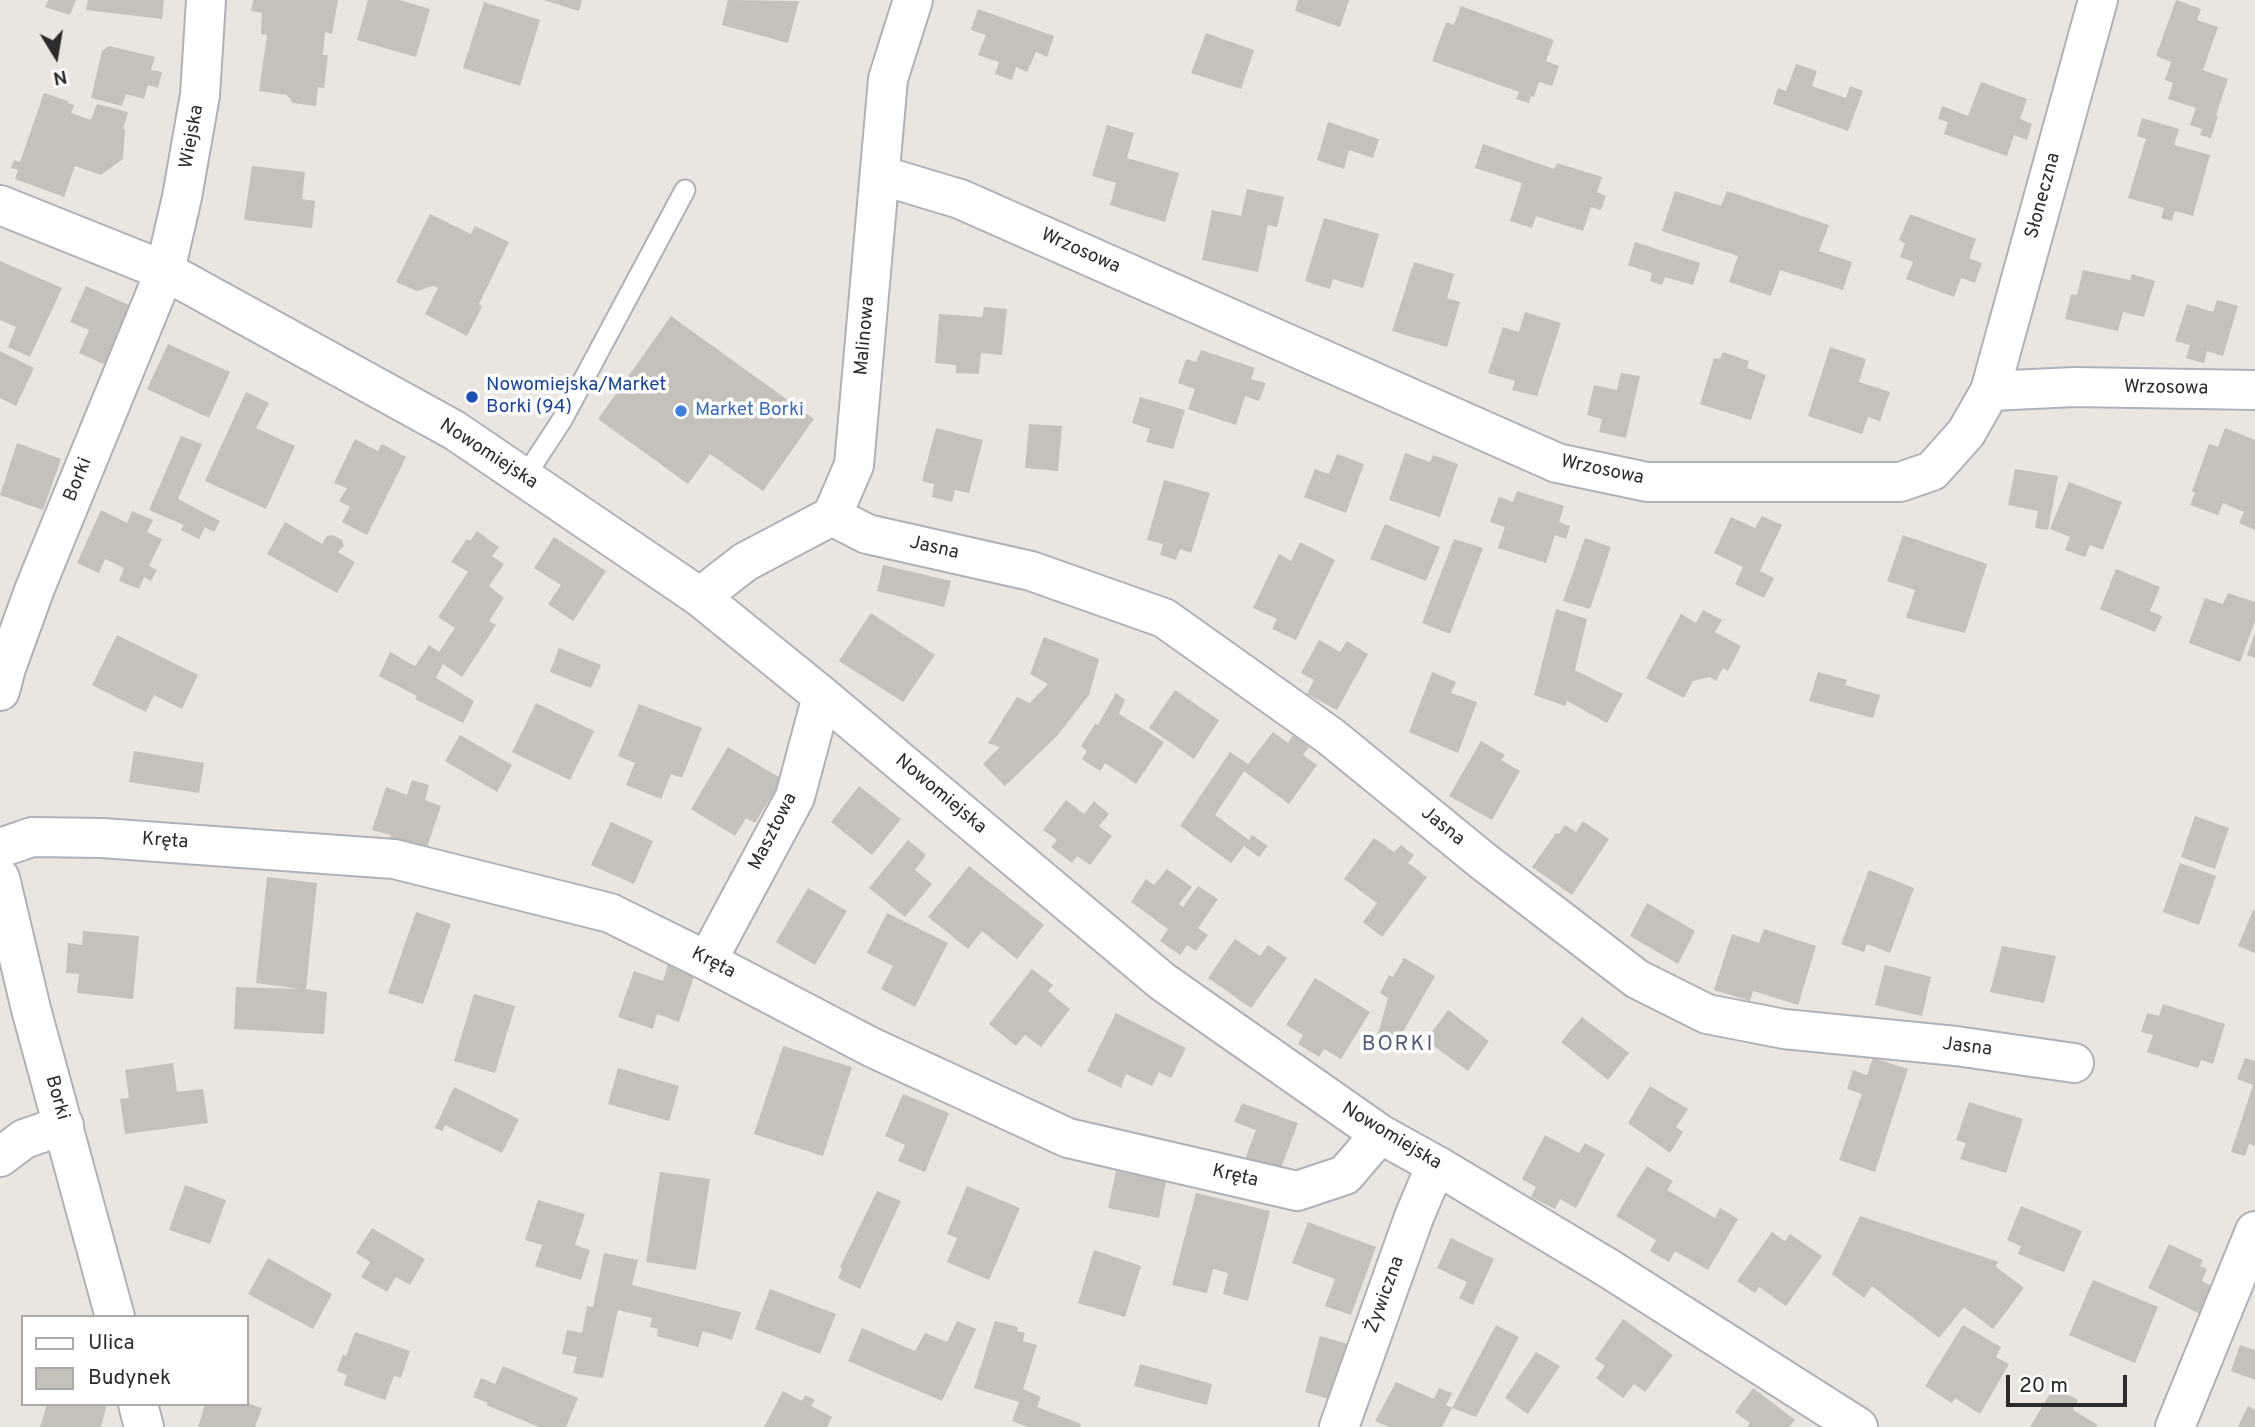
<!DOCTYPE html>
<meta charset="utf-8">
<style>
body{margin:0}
#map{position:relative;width:2255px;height:1427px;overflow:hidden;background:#ebe5df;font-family:Overpass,sans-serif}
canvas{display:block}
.legend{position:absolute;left:21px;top:1315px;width:228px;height:91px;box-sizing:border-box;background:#fff;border:2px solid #aaa;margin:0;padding:9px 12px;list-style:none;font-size:21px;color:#2b2b2b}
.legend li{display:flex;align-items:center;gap:14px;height:35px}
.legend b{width:35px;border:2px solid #aaa}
.north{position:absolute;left:21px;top:21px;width:70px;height:70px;-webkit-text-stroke:5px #fff;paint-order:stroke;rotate:169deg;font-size:19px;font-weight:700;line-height:28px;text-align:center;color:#2b2b2b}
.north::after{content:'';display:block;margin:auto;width:24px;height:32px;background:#2b2b2b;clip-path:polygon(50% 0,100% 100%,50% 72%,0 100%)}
.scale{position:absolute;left:2006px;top:1375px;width:121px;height:32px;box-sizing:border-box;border:4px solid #2b2b2b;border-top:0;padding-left:9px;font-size:21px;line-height:24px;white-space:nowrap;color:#2b2b2b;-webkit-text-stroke:5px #fff;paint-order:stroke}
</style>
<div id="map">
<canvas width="2255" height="1427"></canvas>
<ul class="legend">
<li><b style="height:9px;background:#fff"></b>Ulica</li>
<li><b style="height:19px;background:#c4c0ba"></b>Budynek</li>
</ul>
<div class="north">N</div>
<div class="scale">20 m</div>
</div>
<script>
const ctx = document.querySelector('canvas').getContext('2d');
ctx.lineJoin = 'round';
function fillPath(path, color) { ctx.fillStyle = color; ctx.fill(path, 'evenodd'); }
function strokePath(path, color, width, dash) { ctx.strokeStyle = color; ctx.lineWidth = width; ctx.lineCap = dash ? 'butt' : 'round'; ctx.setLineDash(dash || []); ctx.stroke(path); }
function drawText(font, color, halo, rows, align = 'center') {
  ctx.font = font + ' Overpass,sans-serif'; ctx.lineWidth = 7; ctx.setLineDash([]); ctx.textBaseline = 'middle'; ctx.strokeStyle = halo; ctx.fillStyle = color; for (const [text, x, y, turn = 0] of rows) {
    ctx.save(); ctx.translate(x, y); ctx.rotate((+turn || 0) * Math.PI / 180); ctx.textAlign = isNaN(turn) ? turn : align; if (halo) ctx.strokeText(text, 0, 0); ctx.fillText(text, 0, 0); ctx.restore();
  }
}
fillPath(new Path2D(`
 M48 0H76L70 15 45 7Z
 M88 0H164L162 19 86 10Z
 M253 0H338L332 34 325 32 323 55H328L324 88 318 87 316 106 293 103 287 95 259 91 267 35 261 34 262 13 251 11Z
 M368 0H400L430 9 416 57 357 40Z
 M544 0H582L579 11Z
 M728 0 799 1 788 43 722 25Z
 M1298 0H1349L1340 27 1295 11Z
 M2176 0 2201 9 2197 20 2218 27 2203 70 2228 79 2216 115 2218 116 2211 138 2200 135 2202 129 2190 125 2196 108 2168 99 2173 83 2165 80 2171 62 2156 56Z
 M484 2 540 20 520 86 463 68Z
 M1461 6 1554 40 1546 61 1559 66 1552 86 1539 82 1534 97 1531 96 1529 103 1516 99 1519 92 1432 61 1446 22 1454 25Z
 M978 9 1054 36 1047 57 1036 52 1027 72 1016 67 1012 80 995 74 999 62 978 55 986 35 971 30Z
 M1206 33 1254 50 1241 89 1191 73Z
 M109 46 155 57 151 70 162 72 158 88 148 85 144 99 126 94 122 106 91 98 102 51Z
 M1796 64 1817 71 1812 86 1846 98 1850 86 1863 91 1848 131 1773 104 1778 88 1786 91Z
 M1981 82 2027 99 2020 119 2032 124 2027 140 2014 135 2007 156 1944 134 1948 122 1938 119 1942 106 1968 116Z
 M44 93 68 101V103L74 105 71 113 91 120 97 104 128 112 123 129 125 130 123 159 101 175 75 166 64 197 15 179 18 170 11 168 14 160 20 162Z
 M2142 118 2179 129 2174 145 2210 155 2193 216 2175 211 2172 221 2161 218 2164 208 2128 198 2146 139 2137 136Z
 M1328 122 1379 139 1373 158 1349 150 1344 169 1317 160Z
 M1107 125 1134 133 1127 158 1179 173 1165 222 1110 205 1116 183 1092 176Z
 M1483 144 1554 169 1557 163 1602 177 1597 192 1606 196 1601 210 1591 207 1583 231 1536 216 1532 228 1510 221 1522 183 1475 168Z
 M252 166 305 172 302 199 315 201 312 228 244 220Z
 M1247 189 1284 197 1277 227 1268 225 1258 272 1202 260 1212 210 1241 216Z
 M1675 191 1721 206 1727 191 1829 225 1819 251 1852 262 1843 290 1780 270 1771 296 1729 282 1738 256 1662 231Z
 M430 214 471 234 475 226 509 242 479 304 482 307 467 336 425 314 438 288 433 286 417 291 396 282Z
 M1910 214 1976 239 1969 258 1982 263 1975 283 1961 278 1954 297 1906 279 1913 262 1900 257 1905 243 1899 240Z
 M1324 218 1379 234 1363 288 1333 279 1330 289 1305 281Z
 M1635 242 1700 263 1693 285 1665 277 1662 285 1650 281 1652 273 1628 265Z
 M0 261 62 288 30 357 8 347 16 327 0 320Z
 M1414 262 1454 274 1447 298 1460 302 1447 347 1392 331Z
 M2083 270 2130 280 2132 274 2155 281 2144 317 2123 312 2118 331 2065 319 2071 294 2077 295Z
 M86 286 133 307 106 365 79 353 89 330 70 322Z
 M2217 300 2238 306 2223 356 2207 351 2204 363 2186 358 2190 345 2175 341 2187 304 2213 312Z
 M984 307 1007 309 1002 355 981 353 979 374 956 373V365L935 363 939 314 982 317Z
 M1525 312 1561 323 1537 396 1512 390 1515 381 1488 373 1503 327 1519 332Z
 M671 316 814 419 763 491 710 454 688 484 598 419Z
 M168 344 230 372 209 418 147 389Z
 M1830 347 1866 359 1859 382 1890 392 1880 421 1868 417 1862 434 1808 416Z
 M1201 350 1255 368 1251 379 1266 383 1259 401 1245 396 1236 425 1188 409 1195 389 1178 383 1186 359 1196 362Z
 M0 351 34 368 16 406 0 398Z
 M1723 352 1749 361 1747 368 1766 375 1751 420 1700 404 1714 358 1720 359Z
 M1621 373 1640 376 1626 438 1599 432 1602 419 1587 415 1594 385 1617 390Z
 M246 392 269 403 256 428 295 446 266 509 205 481Z
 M1140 397 1185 410 1173 449 1146 442 1150 429 1132 423Z
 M1029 424 1062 426 1058 471 1025 468Z
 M936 428 983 440 969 493 955 490 952 502 932 497 934 484 922 481Z
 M2225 428 2255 440V530L2239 523 2244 512 2223 503 2218 515 2190 505 2195 493 2192 491 2209 444 2218 447Z
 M181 436 202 444 178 499 220 521 214 532 205 527 199 539 181 530 184 525 149 510Z
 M355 439 378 451 382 444 406 457 367 535 342 522 350 507 339 501 347 488 334 483Z
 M17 443 61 459 43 510 0 495Z
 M1405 453 1430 462 1433 455 1458 464 1440 517 1389 500Z
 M1337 454 1364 464 1346 513 1304 497 1315 469 1329 474Z
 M2015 469 2058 476 2048 530 2035 528 2038 511 2008 505Z
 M1164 480 1210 493 1191 553 1180 549 1176 560 1160 555 1163 544 1147 540Z
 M2069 482 2122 502 2103 550 2090 545 2085 557 2065 550 2070 537 2050 529Z
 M1517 491 1564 506 1559 522 1570 526 1566 539 1555 535 1546 563 1498 548 1505 527 1490 522 1499 497 1513 502Z
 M101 510 127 523 132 511 153 520 147 532 162 539 149 566 157 570 151 581 144 577 139 589 119 581 124 568 105 559 99 573 77 563Z
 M1762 516 1782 525 1760 571 1774 578 1764 598 1735 584 1743 567 1714 553 1731 517 1755 528Z
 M285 522 322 544 327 536 333 535 342 540 344 546 338 552 355 562 337 593 267 554Z
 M1385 524 1440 547 1426 581 1370 559Z
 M477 531 499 547 492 556 504 564 489 586 504 598 489 621 496 625 462 677 443 664 436 678 474 701 463 723 415 699 417 696 379 676 390 652 415 666 429 645 439 652 455 628 438 617 468 572 451 562 467 539 470 541Z
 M1903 535 1987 564 1965 633 1906 618 1915 590 1887 581Z
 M554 537 606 571 573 621 548 604 561 585 534 568Z
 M1585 538 1611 547 1590 609 1563 601Z
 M1454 539 1483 548 1450 634 1422 623Z
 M1300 542 1335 560 1296 640 1272 629 1277 619 1253 608 1279 554 1291 561Z
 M883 565 951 581 944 607 877 591Z
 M2116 569 2160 587 2150 611 2162 616 2155 632 2100 609Z
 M2228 593 2255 602V621L2240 662 2189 643 2205 598 2223 604Z
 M1556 609 1587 619 1575 670 1623 694 1607 723 1567 701 1565 706 1534 695Z
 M1703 610 1722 620 1715 632 1741 646 1728 671 1723 668 1716 681 1710 677 1693 681 1684 698 1646 678 1681 614 1696 623Z
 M871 613 935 655 903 702 839 661Z
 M2255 633V658L2247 655Z
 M117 635 198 675 182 709 154 695 146 712 92 685Z
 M1044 637 1099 659 1089 695 1057 736 1005 786 983 764 1000 747 988 743 1017 697 1030 703 1048 684 1030 674Z
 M1319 640 1340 652 1347 641 1368 654 1337 710 1307 694 1314 680 1301 673Z
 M559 648 601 665 591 688 550 672Z
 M1432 672 1456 682 1451 693 1477 702 1458 753 1409 732Z
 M1818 672 1847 680 1845 685 1880 695 1873 718 1809 701Z
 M1175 690 1219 720 1194 759 1149 728Z
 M1116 693 1125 700 1119 714 1164 742 1136 784 1105 763 1100 771 1082 759 1087 751 1081 746 1095 724 1098 725Z
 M536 703 594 731 570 780 512 752Z
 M639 704 702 728 682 778 671 774 661 799 626 785 635 763 618 756Z
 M1273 732 1288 743 1293 735 1309 747 1303 755 1317 765 1289 804 1244 771 1215 815 1249 840 1252 835 1268 846 1259 857 1244 846 1231 863 1180 826 1230 752 1248 764Z
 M460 735 512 765 497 792 445 761Z
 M1481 741 1505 755 1501 760 1520 771 1492 820 1449 796Z
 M728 747 782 779 755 823 746 818 735 836 691 809Z
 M134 751 204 763 199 793 129 782Z
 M412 780 429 785 425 800 441 806 427 847 411 843 407 856 386 849 391 835 372 830 386 787 407 795Z
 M859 786 901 819 872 855 831 822Z
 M1066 800 1084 814 1094 801 1109 814 1099 826 1112 836 1090 865 1077 856 1072 863 1051 847 1057 840 1043 830Z
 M2195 816 2229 828 2215 869 2181 857Z
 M1583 821 1609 839 1572 895 1532 867 1556 833 1559 834 1565 825 1576 832Z
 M611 822 653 841 634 884 591 865Z
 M1374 838 1394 852 1401 845 1414 855 1408 863 1427 877 1382 937 1363 922 1377 903 1344 879Z
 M908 840 926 855 915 870 932 884 905 917 869 888Z
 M2180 863 2216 876 2199 925 2163 912Z
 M969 866 1044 925 1017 959 982 931 968 949 928 917Z
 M1167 869 1192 887 1179 904 1183 907 1198 886 1218 899 1198 928 1208 935 1196 951 1187 945 1180 955 1160 941 1168 929 1131 902 1146 879 1154 885Z
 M1869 870 1914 888 1890 953 1867 944 1864 952 1841 944Z
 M267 877 317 883 306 989 327 992 324 1034 234 1029 236 987 300 989 256 983Z
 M808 888 847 911 815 965 776 942Z
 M1647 903 1695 931 1678 964 1630 936Z
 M2253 910 2255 911V953L2238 946Z
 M416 912 451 924 423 1004 388 993Z
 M887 913 948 943 915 1007 881 989 893 966 867 953Z
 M1764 929 1816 946 1798 1005 1753 991 1750 1001 1714 990 1732 934 1759 943Z
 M83 931 139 936 133 999 77 993 79 974 66 973 68 943 82 945Z
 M1235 939 1260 956 1268 945 1287 958 1251 1008 1208 978Z
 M2002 946 2056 956 2044 1003 1990 992Z
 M1404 958 1435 976 1396 1044 1378 1034 1388 998 1380 993 1389 975 1393 977Z
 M668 964 695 973 679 1022 657 1014 653 1029 618 1017 634 971 663 981Z
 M1885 965 1931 977 1922 1016 1875 1005Z
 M1032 969 1053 985 1048 991 1070 1009 1041 1047 1025 1035 1016 1046 989 1024Z
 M1315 978 1370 1012 1341 1059 1324 1049 1319 1057 1298 1044 1303 1035 1286 1025Z
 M474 994 515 1006 495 1073 454 1061Z
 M2163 1004 2225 1024 2213 1064 2201 1060 2198 1068 2147 1052 2153 1035 2141 1032 2147 1013 2159 1016Z
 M1448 1010 1489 1041 1468 1071 1426 1040Z
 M1116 1013 1186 1048 1171 1078 1159 1072 1152 1086 1126 1074 1121 1088 1087 1071Z
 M1582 1017 1629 1053 1608 1080 1561 1042Z
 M783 1046 852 1067 823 1156 754 1134Z
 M1873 1058 1908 1069 1875 1172 1839 1160 1862 1094 1847 1089 1853 1070 1867 1075Z
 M2245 1058 2255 1061V1146L2249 1144 2245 1156 2231 1152 2253 1085 2237 1079Z
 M173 1063 177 1092 203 1089 208 1123 125 1134 120 1099 129 1098 125 1070Z
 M618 1068 679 1086 669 1121 608 1104Z
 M1650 1086 1688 1109 1676 1127 1683 1132 1670 1153 1628 1123Z
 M454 1087 519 1119 502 1153 445 1125 442 1131 435 1128Z
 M903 1094 949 1113 925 1172 898 1161 905 1145 885 1136Z
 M1969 1102 2023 1119 2006 1173 1960 1159 1966 1143 1956 1140Z
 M1242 1103 1298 1123 1278 1176 1243 1165 1256 1130 1234 1122Z
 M1545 1135 1579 1153 1585 1143 1605 1154 1576 1208 1560 1199 1555 1209 1531 1197 1536 1187 1522 1179Z
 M1647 1166 1673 1181 1667 1190 1715 1218 1720 1208 1738 1219 1708 1270 1675 1251 1669 1262 1650 1251 1656 1240 1616 1216Z
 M1116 1171 1166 1181 1159 1218 1108 1208Z
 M660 1172 710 1179 696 1270 646 1262Z
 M185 1185 226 1200 210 1244 169 1230Z
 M967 1186 1020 1208 989 1280 947 1262 957 1238 947 1234Z
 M877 1191 901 1201 860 1289 838 1278 842 1269 840 1267Z
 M1196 1193 1270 1211 1248 1301 1223 1294 1228 1273 1213 1269 1207 1293 1172 1285Z
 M538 1200 585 1214 575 1245 590 1250 581 1280 535 1266 542 1245 525 1240Z
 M2021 1206 2082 1231 2064 1272 2018 1254 2021 1246 2007 1240Z
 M1860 1216 1999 1262 1995 1266 2024 1288 1993 1329 1964 1307 1939 1338 1872 1286 1864 1298 1832 1274Z
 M1308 1222 1376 1247 1351 1315 1325 1306 1335 1279 1292 1263Z
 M372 1228 425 1259 410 1285 396 1277 387 1292 361 1277 370 1262 356 1253Z
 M1772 1232 1785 1241 1790 1234 1822 1256 1786 1306 1759 1287 1755 1293 1737 1281Z
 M1451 1238 1494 1259 1473 1305 1459 1298 1467 1282 1437 1268Z
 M2169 1244 2203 1260 2200 1266 2207 1269 2202 1281 2219 1290 2206 1317 2148 1288Z
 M1094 1250 1141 1266 1125 1317 1078 1303Z
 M604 1253 638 1260 632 1285 741 1312 732 1340 703 1331 698 1347 657 1336 658 1329 650 1327 652 1318 618 1310 603 1378 573 1373 577 1357 562 1354 567 1330 582 1333 587 1306 593 1307Z
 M268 1258 332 1294 313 1329 248 1294Z
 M2093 1280 2158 1307 2135 1363 2069 1335Z
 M770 1289 836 1314 820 1354 755 1329Z
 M1623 1319 1673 1355 1645 1392 1634 1384 1623 1398 1596 1378 1605 1366 1595 1359Z
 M957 1321 976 1329 942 1401 848 1361 862 1328 915 1351 925 1333 947 1342Z
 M995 1321 1018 1327 1017 1331 1025 1333 1023 1341 1037 1345 1023 1389 1041 1397 1037 1407 1081 1424 1080 1427H1028L1012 1421 1019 1402 974 1388Z
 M1496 1325 1519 1337 1476 1417 1452 1408Z
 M1963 1325 2001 1347 1996 1357 2009 1364 1980 1414 1955 1398 1952 1403 1925 1386Z
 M355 1332 410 1351 401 1378 394 1376 385 1400 344 1385 347 1375 337 1371 343 1354 346 1356Z
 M1320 1336 1348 1344 1332 1400 1305 1392Z
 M2240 1345 2255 1350V1380L2231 1371Z
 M1536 1352 1560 1366 1528 1414 1505 1398Z
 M1140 1364 1212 1384 1207 1405 1134 1386Z
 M503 1366 578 1398 566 1427H539L486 1405 488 1403 473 1397 481 1378 495 1384Z
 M1396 1382 1434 1399 1439 1388 1452 1393 1446 1405 1452 1408 1442 1427H1389L1375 1421Z
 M2054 1387 2078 1400 2073 1410 2098 1425 2096 1427H2030Z
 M1753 1388 1795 1420 1789 1427H1747L1750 1423 1735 1412Z
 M783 1391 802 1401 805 1395 815 1400 811 1406 832 1417 827 1427H764Z
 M247 1403 262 1408 255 1427H198L205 1404Z
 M47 1404H107L101 1427H40Z
 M2248 1406 2255 1410V1427H2238Z`), '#c4c0ba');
const service = new Path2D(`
 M524 478 562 420 685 190`);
const minor = new Path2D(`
 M880 175 960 199 1557 463 1647 482H1900L1932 471 1966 433 1990 391 2075 387 2255 390
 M0 205 165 271 454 430 700 597 822 696 1163 982 1380 1134 1436 1165 1608 1268 1858 1427
 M1990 391 2098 0
 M832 516 867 534 1031 571 1164 618 1330 736 1483 861 1637 979 1707 1014 1784 1029 1956 1046 2074 1063
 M700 597 745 562 832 516 854 465 888 79 913 0
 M0 691 6 668 35 588 165 271 182 197 200 95 206 0
 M0 848 32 837 102 838 394 859 610 913 707 961 871 1047 1068 1138 1297 1191 1345 1175 1380 1134
 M0 878 31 1009 115 1317
 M707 961 795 797 822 696
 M0 1157 24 1139 64 1125
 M138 1404 144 1427
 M1339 1427 1414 1217 1436 1165
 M2175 1427 2255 1231`);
strokePath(service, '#afb1ba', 23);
strokePath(minor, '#afb1ba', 42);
strokePath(service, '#fff', 19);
strokePath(minor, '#fff', 38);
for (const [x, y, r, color] of [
 [472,397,7,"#1a4fb4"],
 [681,411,7,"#3f7fe0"]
]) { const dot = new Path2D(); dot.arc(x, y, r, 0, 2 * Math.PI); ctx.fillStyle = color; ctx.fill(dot); strokePath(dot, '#fff', 2.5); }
drawText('19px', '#2b2b2b', '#fff', [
 ["Wiejska",193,137,-80],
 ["Słoneczna",2044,196,-75],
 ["Wrzosowa",1080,252,24],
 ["Malinowa",866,336,-85],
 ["Wrzosowa",2166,389,1],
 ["Nowomiejska",488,455,33],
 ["Wrzosowa",1602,471,12],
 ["Borki",79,480,-68],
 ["Jasna",934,549,13],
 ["Nowomiejska",940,795,40],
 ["Jasna",1442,827,39],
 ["Masztowa",774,832,-63],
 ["Kręta",165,842,4],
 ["Kręta",713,964,27],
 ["Jasna",1967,1048,7],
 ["Borki",56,1098,74],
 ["Nowomiejska",1391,1137,31],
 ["Kręta",1235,1177,13],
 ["Żywiczna",1386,1295,-70]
]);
drawText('19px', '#164399', '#fff', [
 ["Nowomiejska/Market",486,386],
 ["Borki (94)",486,408]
], 'left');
drawText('19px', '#366cbe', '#fff', [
 ["Market Borki",695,411]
], 'left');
ctx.letterSpacing = '2px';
drawText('21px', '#505977', '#fff', [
 ["BORKI",1398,1046]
]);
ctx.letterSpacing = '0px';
</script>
